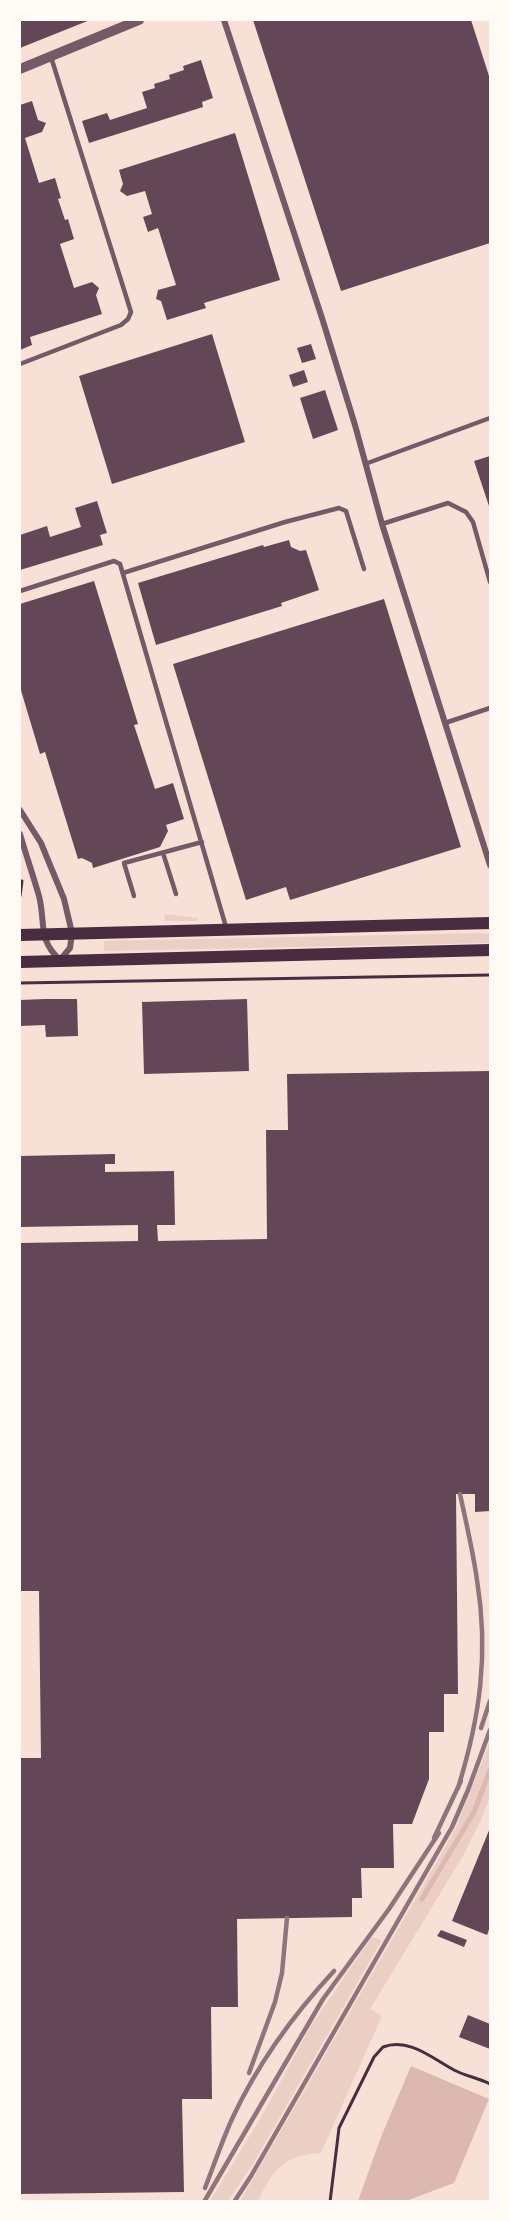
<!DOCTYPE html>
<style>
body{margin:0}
#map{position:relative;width:510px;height:2221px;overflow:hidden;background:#f7e1d7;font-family:"Roboto Serif",serif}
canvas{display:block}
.frame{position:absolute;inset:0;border:21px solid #fffaf5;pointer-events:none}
</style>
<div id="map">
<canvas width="510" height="2221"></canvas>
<div class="frame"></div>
</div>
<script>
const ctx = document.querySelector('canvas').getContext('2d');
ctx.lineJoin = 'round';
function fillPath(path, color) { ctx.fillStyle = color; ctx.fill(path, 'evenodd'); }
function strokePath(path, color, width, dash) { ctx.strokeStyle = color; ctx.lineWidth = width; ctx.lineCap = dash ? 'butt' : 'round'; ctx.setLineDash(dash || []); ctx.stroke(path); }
fillPath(new Path2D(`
 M164 914 198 918V921H165Z
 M480 933 490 934V943L104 951V941Z
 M490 1742V1797L480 1822 463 1856 370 2009 382 2016 321 2153C283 2155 274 2169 258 2201H240L427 1879 456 1827Z
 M372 1937 382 1940 253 2164 228 2201H210L264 2112 312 2024Z`), '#ebcfc5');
fillPath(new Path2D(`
 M411 2066 489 2099 454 2183 406 2201H358L381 2137Z`), '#dcb8b0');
strokePath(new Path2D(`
 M422 1899 474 1812 490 1770`), '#dcb8b0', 5);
fillPath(new Path2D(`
 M20 20H90L20 48Z
 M253 20H471L490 79V243L341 291Z
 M201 60 213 98 202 102 203 107 89 143 82 121 107 113 110 120 147 108 142 92 155 88 154 84 170 79 169 75 184 70 183 66Z
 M32 101 38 120 46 123 42 132 25 138 39 183 55 178 61 198 58 199 65 220 68 219 74 239 60 244 74 288 92 282 99 288 96 295 102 314 30 337 32 345 20 350V105Z
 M235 133 280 280 204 303 206 308 167 320 161 301 156 299 158 290 176 285 158 228 148 232 143 217 152 214 145 191 127 196 120 191 123 184 119 170Z
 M212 334 245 442 112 484 79 376Z
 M311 344 316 359 302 363 297 348Z
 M304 370 308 382 293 387 289 375Z
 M325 390 338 430 313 439 300 398Z
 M490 456V509L474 461Z
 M97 501 107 533 100 535 103 545 20 570V535L47 526 50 537 81 527 75 508Z
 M289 540 291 547 300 551 306 550 319 590 281 603 282 606 156 645 138 583 263 545 264 547Z
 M94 581 138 724 134 725 155 789 173 783 184 819 166 825 168 831 160 847 93 868 92 863 82 858 78 859 45 752 40 754 20 687V604Z
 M384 599 461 847 290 900 286 887 246 900 173 664Z
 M45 999H77L78 1036 46 1037 45 1025 20 1026V1000Z
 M247 999 249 1071 144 1074 142 1002Z
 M490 1071V1511L475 1512V1494H456L458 1694H444V1732H429V1779L412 1824H393L394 1868H361L362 1898H352V1917L237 1919 238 2007H211L212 2099H182L184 2192 20 2194V1758H41L39 1591H20V1243L138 1241V1225L20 1227V1156L115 1154V1164H105V1172L174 1171 175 1225H157L158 1241 267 1239 266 1130H288L287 1074Z
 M490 1828V1927L487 1935 452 1921Z
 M441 1930 467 1940 464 1947 437 1936Z
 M468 2015 490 2024V2049L459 2037Z`), '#644757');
strokePath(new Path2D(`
 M20 896 22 881
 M20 983 490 975
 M330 2202 339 2128 374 2057 383 2047C409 2037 433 2059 454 2070 465 2076 479 2078 490 2084`), '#4a2c40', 3);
strokePath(new Path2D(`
 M20 364 121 325 128 319 131 312 51 57
 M365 464 490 418
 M382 524 448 503 466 512 473 522 490 582
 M123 573 285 522 339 508 346 511 364 569
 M20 591 114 561 120 564 226 927
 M445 723 490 708
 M163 853 176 894
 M134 896 124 863 202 842`), '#755966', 4.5);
strokePath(new Path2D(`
 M224 20 322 318 355 425 382 524 490 865
 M20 810 41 843 64 899 72 933 70 948 60 960C37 939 46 923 39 896 33 875 26 855 20 834`), '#755966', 6);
strokePath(new Path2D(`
 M20 69 139 20`), '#755966', 10);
strokePath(new Path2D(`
 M20 935 490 923
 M20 962 490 950`), '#4a2c40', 12);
strokePath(new Path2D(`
 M481 1728 490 1701
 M458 1788C480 1717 489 1654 477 1580 473 1551 466 1522 460 1494
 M434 1838 461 1781
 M249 2073 275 2002 282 1973 287 1918
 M205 2188C214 2165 222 2141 232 2119 258 2063 293 2015 334 1971
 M204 2202 323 1999 389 1909 439 1833
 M234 2202 251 2176 452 1827 468 1790 490 1730`), '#8f747c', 4.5);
</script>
